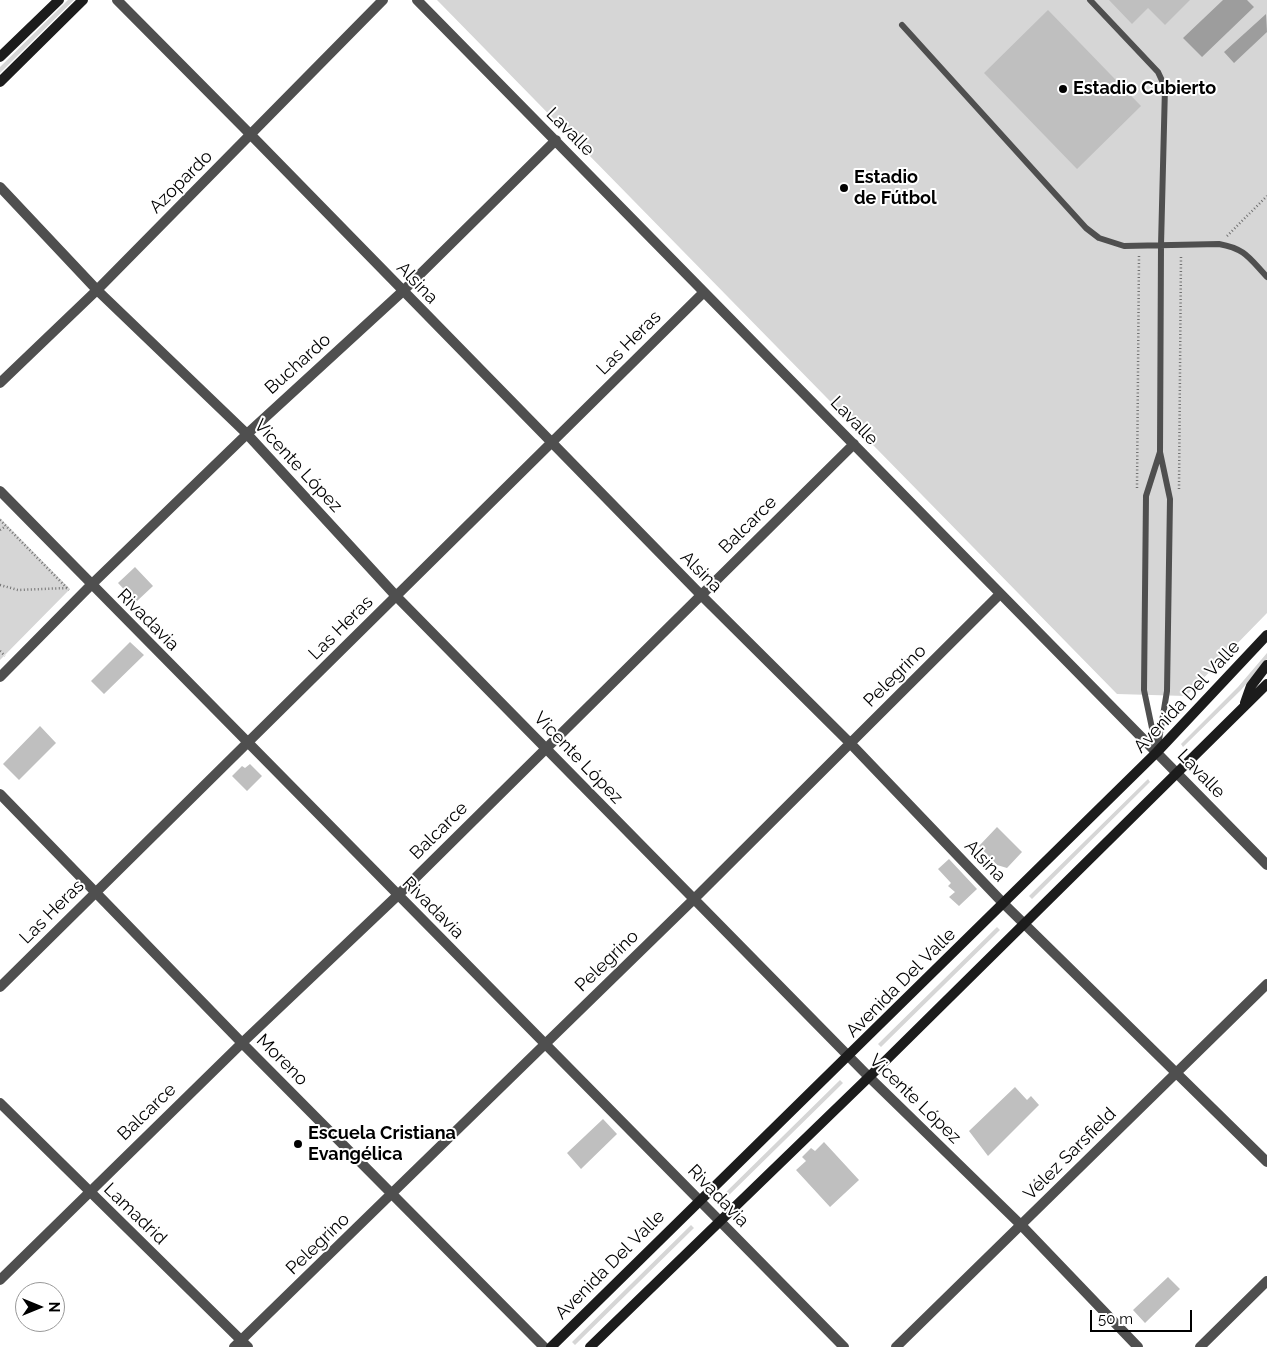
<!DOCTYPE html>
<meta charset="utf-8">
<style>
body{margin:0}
#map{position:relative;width:1267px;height:1347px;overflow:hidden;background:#fff;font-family:Raleway,sans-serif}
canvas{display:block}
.north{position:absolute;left:15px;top:1282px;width:50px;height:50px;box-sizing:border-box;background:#fff;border:1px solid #999;border-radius:50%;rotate:90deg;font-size:14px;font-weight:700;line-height:20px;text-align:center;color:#000}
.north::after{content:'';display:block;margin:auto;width:18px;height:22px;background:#000;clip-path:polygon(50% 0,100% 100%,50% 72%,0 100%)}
.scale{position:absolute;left:1090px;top:1310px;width:102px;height:22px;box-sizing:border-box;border:2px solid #000;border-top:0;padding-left:6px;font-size:15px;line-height:18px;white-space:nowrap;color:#000;-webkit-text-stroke:4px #fff;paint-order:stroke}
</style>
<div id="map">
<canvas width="1267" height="1347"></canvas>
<div class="north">N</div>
<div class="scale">50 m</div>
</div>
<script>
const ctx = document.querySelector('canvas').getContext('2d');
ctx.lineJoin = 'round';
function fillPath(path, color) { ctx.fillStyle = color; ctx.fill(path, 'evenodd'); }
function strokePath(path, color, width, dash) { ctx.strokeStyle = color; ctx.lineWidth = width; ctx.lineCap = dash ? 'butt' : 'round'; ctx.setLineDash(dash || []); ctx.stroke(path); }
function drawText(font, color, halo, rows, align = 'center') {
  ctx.font = font + ' Raleway,sans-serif'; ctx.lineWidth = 4; ctx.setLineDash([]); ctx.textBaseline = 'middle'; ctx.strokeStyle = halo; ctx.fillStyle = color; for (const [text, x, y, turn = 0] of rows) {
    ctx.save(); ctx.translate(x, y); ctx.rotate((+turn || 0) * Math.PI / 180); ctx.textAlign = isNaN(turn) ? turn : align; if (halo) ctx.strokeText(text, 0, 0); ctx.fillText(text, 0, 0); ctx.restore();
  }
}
fillPath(new Path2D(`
 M68 0H74L0 73V67Z
 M437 0H1267V613L1186 696 1117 694Z
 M0 518 70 589 0 660Z
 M1267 653V659L1241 690 1183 747 1181 744 1238 687Z
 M1148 779 1150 782 1032 899 1029 896Z
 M997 927 1000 930 881 1047 878 1044Z
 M840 1080 843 1083 724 1200 721 1197Z
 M691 1225 694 1228 575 1345 572 1342Z`), '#d6d6d6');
fillPath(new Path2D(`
 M1223 0H1247L1254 7 1202 57 1183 38Z
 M1266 14 1267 32 1234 63 1224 52Z`), '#9d9d9d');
fillPath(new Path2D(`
 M1109 0H1190L1165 25 1148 8 1132 24Z
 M1048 10 1141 106 1077 169 984 73Z
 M135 567 153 586 136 602 118 583Z
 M130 642 144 655 104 694 91 681Z
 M40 726 56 743 19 780 3 764Z
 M250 764 262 776 247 791 232 776 242 766 245 768Z
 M997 827 1022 852 1007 868 997 865 979 846Z
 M949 859 977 889 959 906 949 897 955 892 948 886 951 883 938 869Z
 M1015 1087 1027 1100 1031 1096 1039 1105 988 1156 969 1131Z
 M603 1119 617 1134 581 1169 567 1153Z
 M824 1142 859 1180 830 1207 796 1170 806 1161 802 1157 811 1148 815 1151Z
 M1168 1277 1180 1289 1145 1323 1133 1310Z`), '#bfbfbf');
strokePath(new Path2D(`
 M1227 236 1267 196
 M1137 488 1139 256
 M1179 489 1181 255
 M0 520 69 590
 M0 530 6 526
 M0 585 18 590 67 588
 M0 651 5 656
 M1176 702V707L1183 706`), '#717171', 2.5, [1, 2.5]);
strokePath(new Path2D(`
 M1090 0 1158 72 1165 87 1161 245 1160 452 1170 499 1167 691 1157 752 1144 690 1146 496 1160 452
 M902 25 1086 228 1099 238 1124 246 1219 244C1246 249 1249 258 1267 277`), '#4f4f4f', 6);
strokePath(new Path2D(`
 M117 0 251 135 701 595 850 743 1004 904 1267 1162
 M417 0 1267 865
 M0 187 97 290 247 434 396 596 869 1077 1022 1226 1138 1347
 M0 383 97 290 383 0
 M0 491 844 1347
 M0 677 91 585 247 434 403 291 556 140
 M0 794 242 1043 544 1347
 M0 987 704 292
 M0 1103 248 1347
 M0 1280 242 1043 397 896 854 444
 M234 1347 694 899 1000 594
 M896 1347 1267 984
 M1200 1347 1267 1281`), '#4f4f4f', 10);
strokePath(new Path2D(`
 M0 57 59 0
 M0 82 83 0
 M1245 703 1251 686 1267 665
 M551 1347 1157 752 1267 635
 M590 1347 869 1077 1267 684`), '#1c1c1c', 10);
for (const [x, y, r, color] of [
 [1063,89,5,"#000"],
 [844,188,5,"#000"],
 [298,1144,5,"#000"]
]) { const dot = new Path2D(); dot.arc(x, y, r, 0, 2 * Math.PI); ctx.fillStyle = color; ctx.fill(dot); strokePath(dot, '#fff', 2); }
drawText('bold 18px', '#000', '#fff', [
 ["Estadio Cubierto",1073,89],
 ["Estadio",854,178],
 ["de Fútbol",854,199],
 ["Escuela Cristiana",308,1134],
 ["Evangélica",308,1155]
], 'left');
drawText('18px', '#000', '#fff', [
 ["Lavalle",570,132,45],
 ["Azopardo",181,182,-45],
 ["Alsina",417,283,46],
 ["Las Heras",629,343,-45],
 ["Buchardo",298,364,-42],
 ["Lavalle",854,421,46],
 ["Vicente López",298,466,47],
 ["Balcarce",748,525,-45],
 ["Alsina",701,572,45],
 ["Rivadavia",148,620,45],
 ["Las Heras",341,628,-45],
 ["Pelegrino",895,676,-45],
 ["Avenida Del Valle",1187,697,-47],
 ["Vicente López",578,758,46],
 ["Lavalle",1201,774,46],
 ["Balcarce",439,831,-45],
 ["Alsina",985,861,46],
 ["Rivadavia",433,908,45],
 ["Las Heras",52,912,-45],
 ["Pelegrino",607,961,-44],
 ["Avenida Del Valle",901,983,-45],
 ["Moreno",282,1060,45],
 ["Vicente López",915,1099,44],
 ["Balcarce",147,1112,-44],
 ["Vélez Sarsfield",1070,1154,-45],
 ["Rivadavia",718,1196,46],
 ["Lamadrid",135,1214,44],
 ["Pelegrino",318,1244,-44],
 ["Avenida Del Valle",610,1265,-45]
]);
</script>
